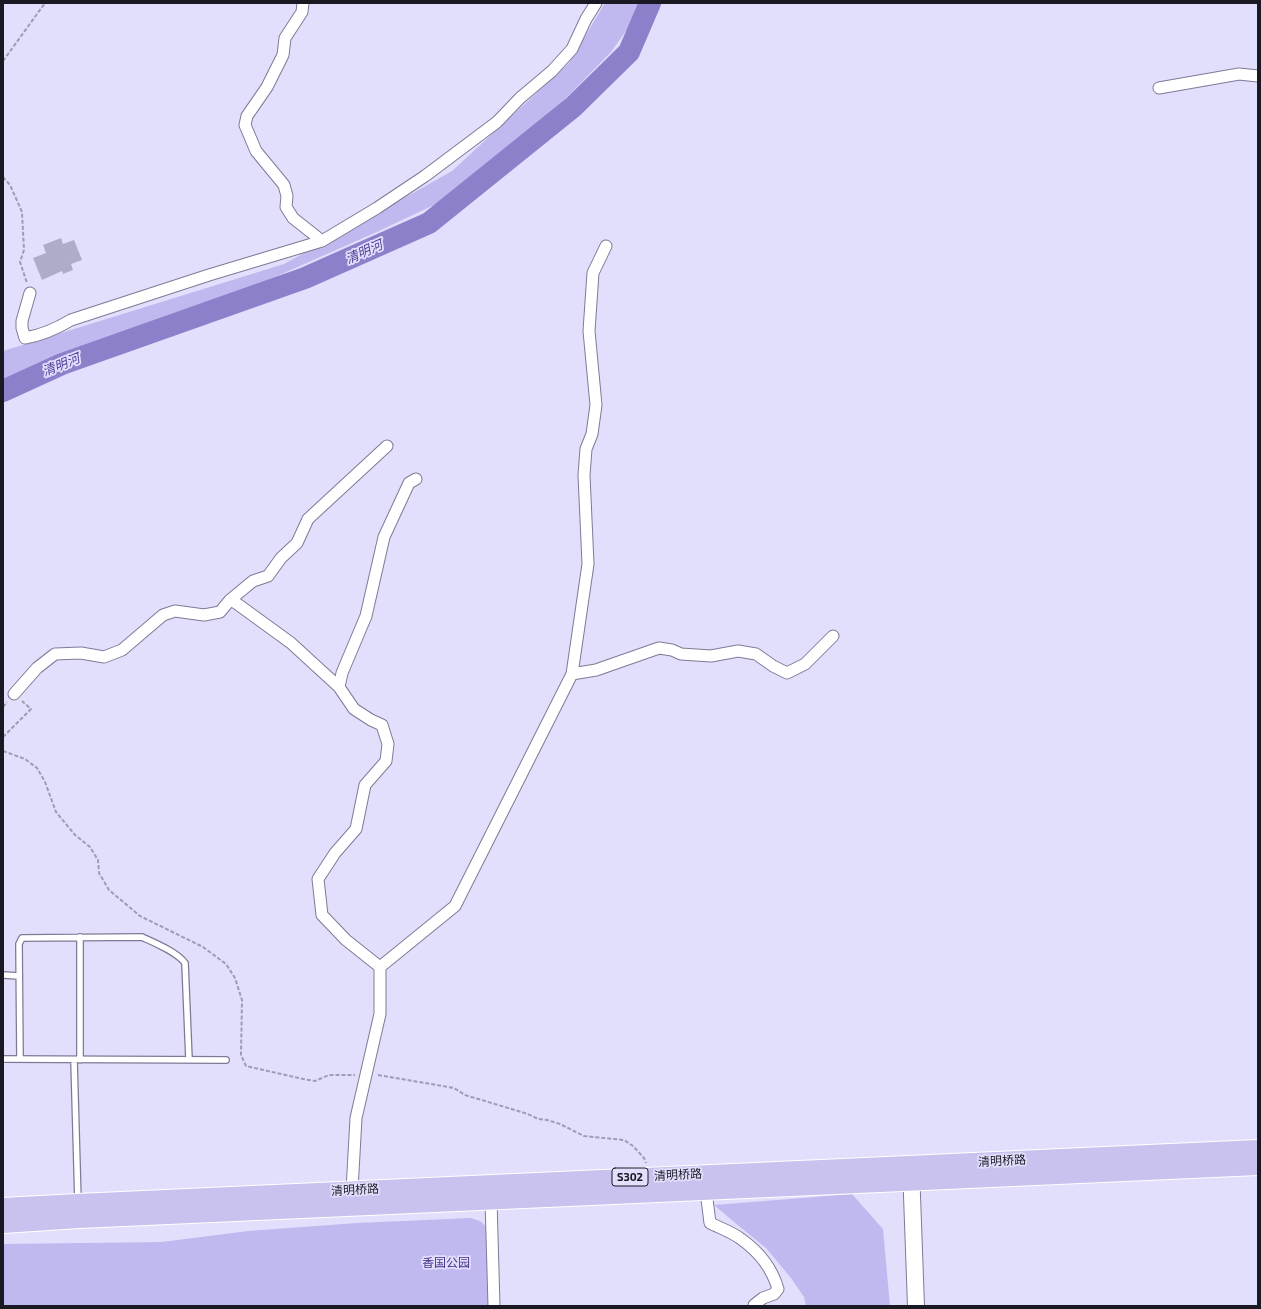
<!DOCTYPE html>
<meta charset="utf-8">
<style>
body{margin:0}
#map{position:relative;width:1261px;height:1309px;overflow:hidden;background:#e2dffd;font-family:"Exo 2",sans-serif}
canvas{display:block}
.frame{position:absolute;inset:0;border:4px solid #191823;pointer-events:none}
</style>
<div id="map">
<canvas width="1261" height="1309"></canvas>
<div class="frame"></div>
</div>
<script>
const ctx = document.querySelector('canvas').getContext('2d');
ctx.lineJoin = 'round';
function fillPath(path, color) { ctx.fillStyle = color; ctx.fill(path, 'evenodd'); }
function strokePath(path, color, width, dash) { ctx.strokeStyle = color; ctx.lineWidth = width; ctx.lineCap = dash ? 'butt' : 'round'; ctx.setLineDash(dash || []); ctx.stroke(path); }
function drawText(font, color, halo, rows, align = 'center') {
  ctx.font = font + ' "Exo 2","Noto Sans SC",sans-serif'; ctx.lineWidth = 3.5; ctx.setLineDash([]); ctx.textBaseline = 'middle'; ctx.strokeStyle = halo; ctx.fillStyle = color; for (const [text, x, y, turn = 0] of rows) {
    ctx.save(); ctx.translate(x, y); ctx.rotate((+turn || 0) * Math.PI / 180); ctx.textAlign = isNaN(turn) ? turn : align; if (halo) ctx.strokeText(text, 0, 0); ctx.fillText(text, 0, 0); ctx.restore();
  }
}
fillPath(new Path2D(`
 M605 3H640L633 21 611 52 528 137 436 204 379 231 248 289 81 351 3 384V351L284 264 413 193 452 171 569 63Z
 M852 1194 883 1229 890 1306H806L804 1297 791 1278 766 1248 734 1222 714 1205Z
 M470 1218C481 1221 485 1222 489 1234L491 1306H3V1244L162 1242 248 1231 357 1223Z`), '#c0b9f0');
strokePath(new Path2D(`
 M3 391 62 364 305 278 429 223 573 107 629 52 650 3`), '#8c80cb', 22);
fillPath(new Path2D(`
 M61 238 63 244 74 240 82 260 71 264 73 270 63 274 62 271 42 280 33 258 46 253 43 245Z`), '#afacc9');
const lane = new Path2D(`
 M80 937V1060
 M3 975 19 976
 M3 1059 226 1060
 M20 1059 19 944 22 938 142 937C155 943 177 952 185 963L189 1060
 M74 1060 78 1202`);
const street = new Path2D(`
 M303 3 302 12 285 38 283 55 267 87 247 116 245 125 256 151 284 185 287 196 286 207 293 218 322 241
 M1159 88 1239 74 1258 76
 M30 293 22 321V328L25 338C43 335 56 329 71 320L209 275 322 241 377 208 425 176 497 122 520 98 552 71 572 49 586 19 596 3
 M230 600 236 603 291 643 339 687
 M572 674 596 670 659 648 672 650 681 654 711 656 738 651 756 654 773 666 787 673 805 664 833 636
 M14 694 37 668 55 654 81 653 104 657 122 650 163 615 175 611 204 615 220 612 230 600 253 581 268 576 281 558 297 543 308 519 387 446
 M380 967 346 940 322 915 318 879 335 853 356 829 365 785 386 761 388 744 382 725 371 720 354 709 339 687 342 673 366 616 384 537 409 483 416 479
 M352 1190 356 1118 380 1014V967L455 906 572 674 588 564 584 475 586 449 592 434 596 405 589 331 593 273 606 246
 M706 1191 710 1223C720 1228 732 1232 741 1239 758 1251 772 1268 778 1289L774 1294 763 1298 754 1305V1306
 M491 1200 494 1306`);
const secondary = new Path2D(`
 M911 1168 916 1306`);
const primary = new Path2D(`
 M3 1207 78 1203 1258 1149
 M3 1224 79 1219 1258 1166`);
strokePath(lane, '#7e7a96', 8);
strokePath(street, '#7e7a96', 13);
strokePath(secondary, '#7e7a96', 18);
strokePath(primary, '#fff', 20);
strokePath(new Path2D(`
 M3 61 45 3
 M3 177 10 185 22 212 24 250 20 262 27 283
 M3 707 7 702
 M3 737 31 709 22 701
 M3 751 25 759 37 768 45 782 56 812 75 835 90 847 98 860 99 873 109 890 140 916 203 947 226 964 235 978 242 1000 241 1055 246 1066 303 1079 315 1081 329 1075H355
 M378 1075 454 1088 465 1095 528 1114 538 1119 547 1120 560 1124 584 1136 624 1140 633 1146 644 1158 646 1163`), '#9e9cb3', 2, [4, 2]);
strokePath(lane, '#fff', 5.5);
strokePath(street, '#fff', 11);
strokePath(secondary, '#fff', 16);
strokePath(primary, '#c9c2ee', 18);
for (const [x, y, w] of [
 [630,1177,36]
]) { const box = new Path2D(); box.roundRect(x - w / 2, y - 9, w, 18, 3); ctx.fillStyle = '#e2dffd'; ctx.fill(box); strokePath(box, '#191823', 1); }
drawText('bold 11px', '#191823', null, [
 ["S302",630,1177]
]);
drawText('12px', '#191823', '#e2dffd', [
 ["清明桥路",1002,1161,-3],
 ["清明桥路",678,1175,-3],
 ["清明桥路",355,1190,-3]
]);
drawText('12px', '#48318a', '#e2dffd', [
 ["香国公园",446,1263]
]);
drawText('italic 13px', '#533d97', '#e2dffd', [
 ["清明河",364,252,-24],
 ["清明河",61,365,-22]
]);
</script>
